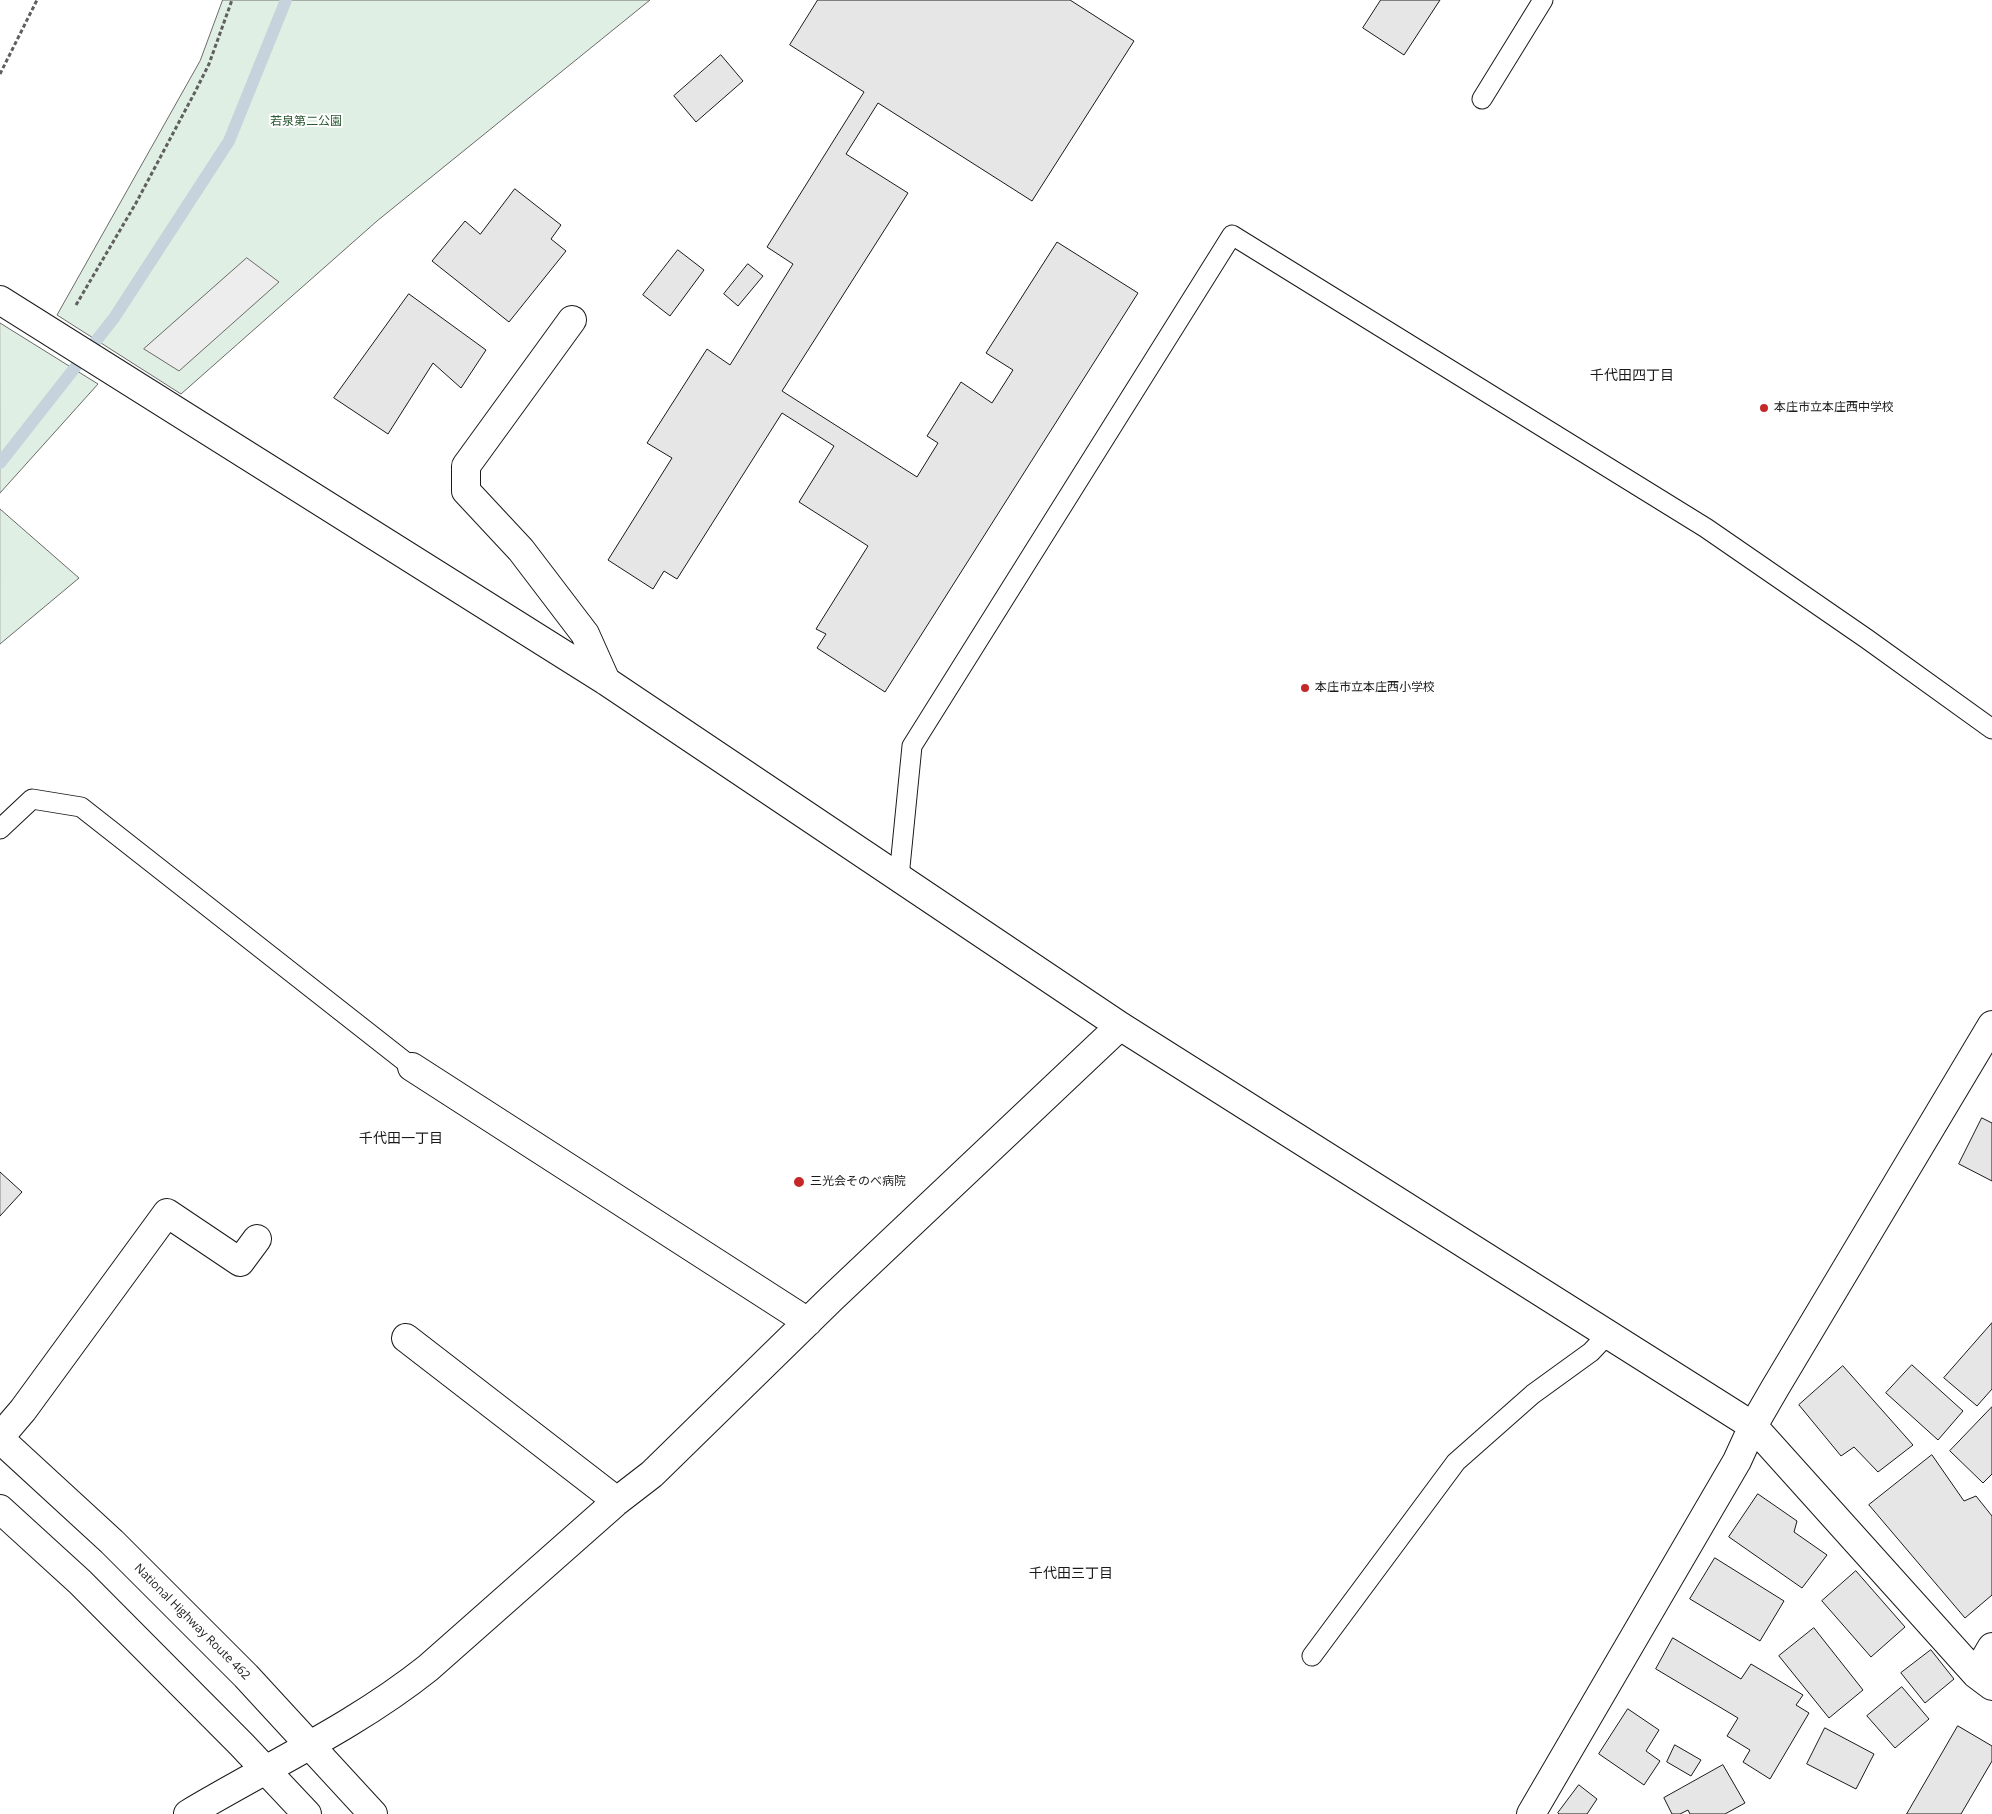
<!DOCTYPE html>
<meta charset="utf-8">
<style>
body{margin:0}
canvas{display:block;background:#fff}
</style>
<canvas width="1992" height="1814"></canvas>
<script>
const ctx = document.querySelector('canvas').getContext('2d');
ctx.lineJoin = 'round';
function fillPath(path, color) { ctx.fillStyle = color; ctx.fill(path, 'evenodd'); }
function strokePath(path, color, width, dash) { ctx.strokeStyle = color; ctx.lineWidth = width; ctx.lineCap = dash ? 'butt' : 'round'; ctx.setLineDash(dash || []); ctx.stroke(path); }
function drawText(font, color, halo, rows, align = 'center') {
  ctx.font = font + ' "Open Sans","Noto Sans JP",sans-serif'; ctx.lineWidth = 4; ctx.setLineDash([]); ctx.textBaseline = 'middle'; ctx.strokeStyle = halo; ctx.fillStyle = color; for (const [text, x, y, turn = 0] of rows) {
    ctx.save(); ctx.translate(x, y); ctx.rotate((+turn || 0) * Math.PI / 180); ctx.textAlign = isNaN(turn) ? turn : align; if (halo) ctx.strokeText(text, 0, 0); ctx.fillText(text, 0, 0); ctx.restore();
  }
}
const green = new Path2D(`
 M223 0H650L377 221 181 394 57 315 200 61Z
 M0 323 98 384 0 493Z
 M0 509 79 578 0 644Z`);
fillPath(green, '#e0efe3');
strokePath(green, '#6a6a6a', 1);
const parking = new Path2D(`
 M247 258 279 282 179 371 144 349Z`);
fillPath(parking, '#ededed');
strokePath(parking, '#6a6a6a', 1);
strokePath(new Path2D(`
 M0 463 114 318 229 141 286 0`), '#c6d2dc', 12);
const building = new Path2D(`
 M818 0H1070L1134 41 1032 201 878 103 846 154 908 193 782 391 917 477 938 443 927 436 961 382 992 403 1013 370 986 353 1057 242 1138 293 885 692 817 648 826 634 816 629 868 546 799 502 834 446 782 413 677 579 664 571 653 589 608 560 672 458 647 443 707 349 730 365 793 264 767 247 864 92 790 45Z
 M1381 0H1440L1404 55 1363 28Z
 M721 55 743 81 696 122 674 96Z
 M515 189 561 225 551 239 566 251 509 322 432 261 465 221 480 234Z
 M678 250 704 270 670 316 643 295Z
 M748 264 763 276 738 306 724 294Z
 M409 294 486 350 461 388 433 363 388 434 334 398Z
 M1982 1118 1992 1123V1181L1959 1164Z
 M0 1172 22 1192 0 1216Z
 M1992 1323V1389L1977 1406 1944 1378Z
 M1912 1365 1963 1411 1938 1440 1886 1393Z
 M1843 1366 1913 1445 1878 1472 1854 1447 1841 1456 1799 1405Z
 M1992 1407V1474L1983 1483 1950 1451Z
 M1932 1455 1964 1501 1976 1496 1992 1516V1595L1965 1618 1869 1505Z
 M1758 1494 1797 1521 1794 1532 1827 1555 1802 1588 1729 1537Z
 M1715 1558 1784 1601 1760 1641 1690 1599Z
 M1856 1571 1905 1627 1871 1657 1822 1601Z
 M1814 1628 1863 1690 1829 1718 1779 1656Z
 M1673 1638 1741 1679 1751 1664 1803 1695 1796 1705 1809 1713 1770 1779 1743 1762 1750 1750 1727 1736 1738 1718 1656 1669Z
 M1931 1650 1954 1679 1925 1703 1901 1673Z
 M1902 1687 1929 1719 1895 1748 1867 1716Z
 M1628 1709 1659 1730 1646 1751 1660 1761 1644 1785 1599 1754Z
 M1958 1726 1992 1746V1761L1961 1814H1907Z
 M1825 1728 1874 1754 1856 1789 1807 1764Z
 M1675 1745 1701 1760 1691 1776 1667 1762Z
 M1723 1765 1745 1803 1725 1814H1690L1688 1810 1680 1814H1672L1664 1798Z
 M1579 1785 1597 1799 1587 1814H1559L1558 1813Z`);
fillPath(building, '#e6e6e6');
strokePath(building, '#1a1a1a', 1);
const service = new Path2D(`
 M1482 99 1543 0
 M0 829 32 799 81 807 412 1067
 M899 877 912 746 1232 235 1706 528 1867 639 1992 729
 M1312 1656 1456 1462 1533 1394 1591 1352 1607 1335`);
const minor = new Path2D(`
 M0 300 606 681 1120 1026 1753 1426 1976 1674 1992 1686
 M572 320 466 466V491L521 550 585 634 606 681
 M412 1067 808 1322
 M406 1338 617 1501
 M0 1437 23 1410 167 1213 240 1262 257 1239
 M1976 1674 1992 1647
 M188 1814C268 1766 354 1727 428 1668L617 1501 652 1474 832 1298 1120 1026
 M1531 1814 1737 1461 1753 1426 1775 1388 1992 1025`);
const trunk = new Path2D(`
 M0 1439 112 1542 246 1676 373 1814
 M0 1509 80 1582 242 1745 307 1814`);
strokePath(service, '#1a1a1a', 21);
strokePath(minor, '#1a1a1a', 30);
strokePath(trunk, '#1a1a1a', 30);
strokePath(new Path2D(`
 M0 74 37 0
 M76 305 136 203 195 92 209 64 232 0`), '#5f5f5f', 3, [4, 2.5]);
strokePath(service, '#fff', 19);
strokePath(minor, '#fff', 28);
strokePath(trunk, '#fff', 28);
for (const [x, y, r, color] of [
 [1764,408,5,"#c62828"],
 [1305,688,5,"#c62828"],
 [799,1182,6,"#c62828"]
]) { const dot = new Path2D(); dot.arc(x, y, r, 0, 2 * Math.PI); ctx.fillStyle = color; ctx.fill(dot); strokePath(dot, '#fff', 2); }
drawText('12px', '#2b5a34', '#fff', [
 ["若泉第二公園",306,122]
]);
drawText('12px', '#1a1a1a', '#fff', [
 ["本庄市立本庄西中学校",1774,408],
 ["本庄市立本庄西小学校",1315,688],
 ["三光会そのべ病院",810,1182]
], 'left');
drawText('12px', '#1a1a1a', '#fff', [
 ["National Highway Route 462",192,1622,45]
]);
drawText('14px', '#1a1a1a', '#fff', [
 ["千代田四丁目",1632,376],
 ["千代田一丁目",401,1139],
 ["千代田三丁目",1071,1574]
]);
</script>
